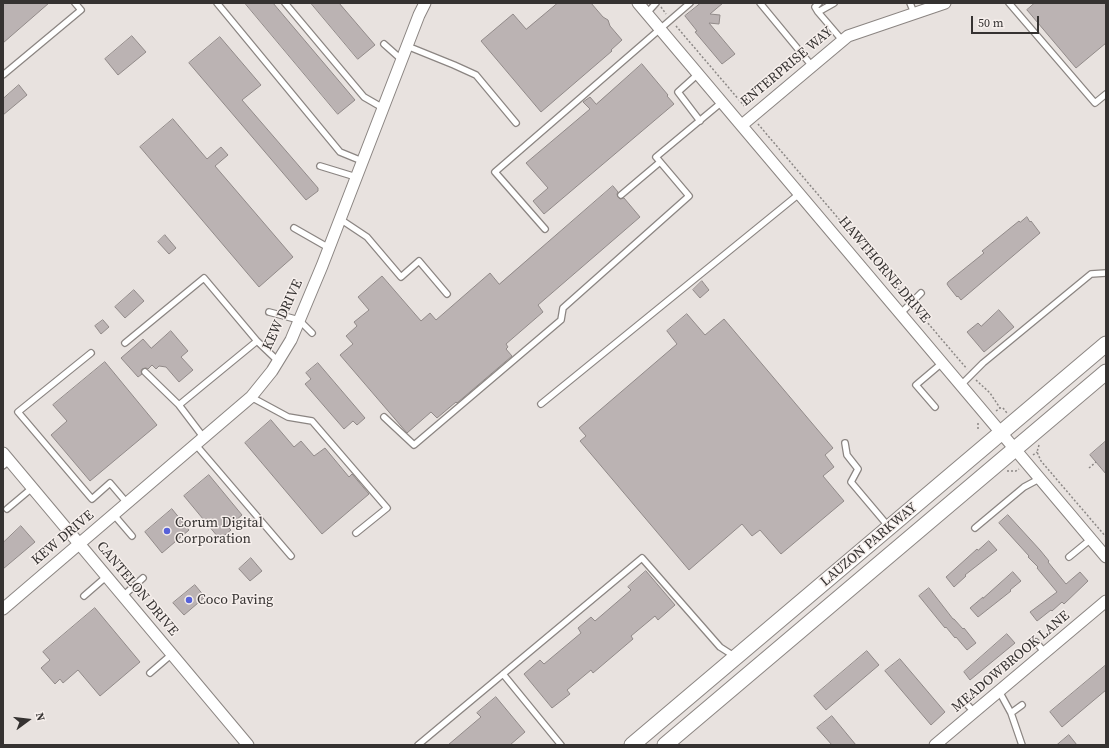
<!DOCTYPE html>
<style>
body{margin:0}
#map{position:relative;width:1109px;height:748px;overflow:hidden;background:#e8e2df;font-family:"Source Serif 4",serif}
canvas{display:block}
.frame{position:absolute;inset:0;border:4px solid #353231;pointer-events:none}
.north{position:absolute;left:8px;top:700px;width:40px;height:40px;-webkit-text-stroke:3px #f6efec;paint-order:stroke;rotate:75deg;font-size:11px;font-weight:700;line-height:16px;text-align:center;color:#353231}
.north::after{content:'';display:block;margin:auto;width:14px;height:18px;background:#353231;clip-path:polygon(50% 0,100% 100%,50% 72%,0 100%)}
.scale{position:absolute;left:971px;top:16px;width:68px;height:18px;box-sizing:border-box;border:2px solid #353231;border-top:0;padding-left:5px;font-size:12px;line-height:14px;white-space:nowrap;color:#353231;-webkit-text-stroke:3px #f6efec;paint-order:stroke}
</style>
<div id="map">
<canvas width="1109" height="748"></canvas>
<div class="frame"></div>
<div class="north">N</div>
<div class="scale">50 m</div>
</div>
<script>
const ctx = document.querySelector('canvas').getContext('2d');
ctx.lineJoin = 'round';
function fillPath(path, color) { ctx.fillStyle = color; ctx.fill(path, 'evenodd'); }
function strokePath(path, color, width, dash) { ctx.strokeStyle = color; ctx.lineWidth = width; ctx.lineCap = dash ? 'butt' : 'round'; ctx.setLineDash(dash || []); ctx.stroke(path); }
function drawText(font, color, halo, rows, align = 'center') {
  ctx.font = font + ' "Source Serif 4",serif'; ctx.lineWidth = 3; ctx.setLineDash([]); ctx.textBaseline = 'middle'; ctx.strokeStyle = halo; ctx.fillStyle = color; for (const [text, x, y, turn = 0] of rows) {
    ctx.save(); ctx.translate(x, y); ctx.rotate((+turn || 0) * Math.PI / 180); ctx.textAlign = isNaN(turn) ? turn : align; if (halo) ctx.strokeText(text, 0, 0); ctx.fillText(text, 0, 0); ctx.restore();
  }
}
const building = new Path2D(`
 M3 3H49L3 43Z
 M245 3H273L355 100 338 114Z
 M311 3H339L375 45 358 59Z
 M558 3H591L603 17 608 20 610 26 622 40 611 50 612 51 541 112 481 41 513 14 526 29Z
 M701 3H723L710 14 720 15 719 24 709 23 735 54 722 64 695 32 697 31 685 16Z
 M1035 3H1106V43L1076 68 1027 10Z
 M132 36 146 52 118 75 105 59Z
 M220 37 261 85 242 100 318 188V191L306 200 189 63Z
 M642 64 668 95 667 96 674 104 544 214 533 201 548 188 526 163 590 109 583 102 590 97 596 104Z
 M19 85 27 95 3 115V99Z
 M173 119 207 159 221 147 228 155 215 166 293 257 259 287 140 147Z
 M613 186 618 192 617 194 618 197 620 199 624 198 640 217 538 305 543 312 506 344 508 347 506 349 512 356 457 403 456 402 437 418 431 412 407 433 340 355 353 344 346 336 357 326 354 322 369 310 358 297 382 276 421 321 430 313 436 320 490 273 499 284Z
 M1027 217 1030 222 1031 221 1040 233 961 300 958 296 957 297 949 287 947 284 948 282 984 253 982 251 1019 221 1020 222Z
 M165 235 176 248 169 254 158 242Z
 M702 281 709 290 700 298 693 290Z
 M134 290 144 301 125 318 115 307Z
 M999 310 1014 327 984 352 967 332 978 323 981 326Z
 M687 314 705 335 724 319 833 448 825 455 834 467 823 476 844 501 781 554 760 530 752 536 742 524 689 570 580 441 586 436 579 428 677 344 667 331Z
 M103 320 109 327 101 334 95 326Z
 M171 331 188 351 181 357 193 370 179 382 166 367 159 366 156 369 152 365 148 369 146 368 142 369 141 371 142 374 138 377 121 358 143 339 151 348Z
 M105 362 157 425 90 481 51 435 67 421 53 405Z
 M318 363 365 418 357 425 353 421 344 429 305 384 311 379 306 373Z
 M271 420 294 447 301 441 314 456 325 448 349 477 352 474 369 494 322 534 245 443Z
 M1106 441V474L1090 455Z
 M209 475 242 515 228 527 231 530 221 538 220 536 218 537 184 496Z
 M172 509 189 530 162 553 145 532Z
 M1008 515 1040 550 1049 561 1048 562 1066 584 1080 572 1088 581 1064 604 1062 602 1052 611 1051 610 1037 621 1030 612 1057 592 1037 568 1038 567 1028 557 1029 556 999 523Z
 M21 526 35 542 3 569V543Z
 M989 541 997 550 965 575 966 576 954 587 946 577 977 549 978 550Z
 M251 558 262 571 250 581 239 569Z
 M646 571 675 605 658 620 655 616 631 636 633 639 593 673 591 670 567 690 570 694 552 708 524 674 540 660 544 664 581 633 578 628 591 617 595 621 631 590 628 587Z
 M1013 572 1021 581 1010 590 1011 591 978 617 970 608 983 597V598Z
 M195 585 205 597 184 615 173 603Z
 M929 588 953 619H954L963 629 964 628 976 643 967 650 956 637 955 638 946 627 945 628 919 596Z
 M95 608 140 662 100 696 78 670 63 683 60 679 55 684 41 668 50 660 43 652Z
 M1007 634 1015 643 970 680 964 672Z
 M867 651 879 665 826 710 814 696Z
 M900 659 945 712 931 725 885 671Z
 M1106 665V690L1062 727 1050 712Z
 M496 697 525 732 510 745H448L481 717 477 713Z
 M832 716 856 745H832L817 728Z
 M1069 735 1077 745H1057Z`);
fillPath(building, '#bbb3b3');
strokePath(building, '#918a89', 1);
const service = new Path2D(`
 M217 3 340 152 362 161
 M285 3 364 97 383 108
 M760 3 812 66
 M834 3 818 12 842 40
 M910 3 914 13
 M1009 3 1095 103 1106 94
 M818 12 815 7 819 3
 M647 13 656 3
 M384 44 402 60
 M407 46 454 65 476 75 516 123
 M698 74 678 92 700 121
 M3 75 81 10 75 3
 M320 166 356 177
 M621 195 660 162
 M340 219 367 237 401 277 419 261 447 294
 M294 228 329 248
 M545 229 495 172 690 3
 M269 312 299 320 312 333
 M901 313 921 293
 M257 341 278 361
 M125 343 204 278 257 341 179 405
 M91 353 18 412 92 499 110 483 127 503
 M145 372 179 405 204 438
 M961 385 983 363 1091 274 1106 273
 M251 397 288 417 312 421 387 508 356 533
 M541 404 799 194
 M935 407 916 385 942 363
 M384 417 414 445 561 320 563 308 689 196 656 157 722 102
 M845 443 847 455 858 469 851 482 889 527
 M196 445 291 556
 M3 466 9 461
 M7 509 32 488
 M114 515 132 536
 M975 528 1024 487 1039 479
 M1069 557 1091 539
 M84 596 107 576
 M123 596 143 578
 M1036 642 1045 653
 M150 673 172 654
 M503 674 561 745
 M999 691 1011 713 1022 745
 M964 701 974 712
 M1011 713 1022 705
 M418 745 642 558 720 647 734 656`);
const minor = new Path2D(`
 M638 3 1106 557
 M742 125 848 36 945 3
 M3 453 248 745
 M3 609 251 397 272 371 291 340 322 266 419 15 425 3
 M935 745 1106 601`);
const secondary = new Path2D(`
 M632 745 1106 344
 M665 745 1106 372`);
strokePath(service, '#8b8582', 8);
strokePath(minor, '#8b8582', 13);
strokePath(secondary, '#8b8582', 17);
strokePath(new Path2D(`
 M661 7 666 14
 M676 26 746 108
 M758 124 906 298
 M915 308 967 369
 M976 380 990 393 1000 408
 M996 411 1000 408H1003L1007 413
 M978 429V421
 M1039 445 1037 452 1041 461 1106 537
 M1033 455 1037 452
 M1089 468 1096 462
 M1007 471H1016L1019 469`), '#8b8785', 1.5, [2, 2]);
strokePath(service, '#fff', 5.5);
strokePath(minor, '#fff', 11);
strokePath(secondary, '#fff', 15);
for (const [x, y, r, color] of [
 [167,531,4,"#5762d9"],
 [189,600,4,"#5762d9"]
]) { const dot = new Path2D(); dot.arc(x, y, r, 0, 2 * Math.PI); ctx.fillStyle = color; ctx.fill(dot); strokePath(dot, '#f6efec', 1.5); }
drawText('14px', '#353231', '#f6efec', [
 ["ENTERPRISE WAY",787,67,-40],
 ["HAWTHORNE DRIVE",884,270,50],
 ["KEW DRIVE",283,315,-65],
 ["KEW DRIVE",63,538,-40],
 ["LAUZON PARKWAY",869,545,-40],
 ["CANTELON DRIVE",137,589,50],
 ["MEADOWBROOK LANE",1011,662,-40]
]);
drawText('14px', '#353231', '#f6efec', [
 ["Corum Digital",175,523],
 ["Corporation",175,539],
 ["Coco Paving",197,600]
], 'left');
</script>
